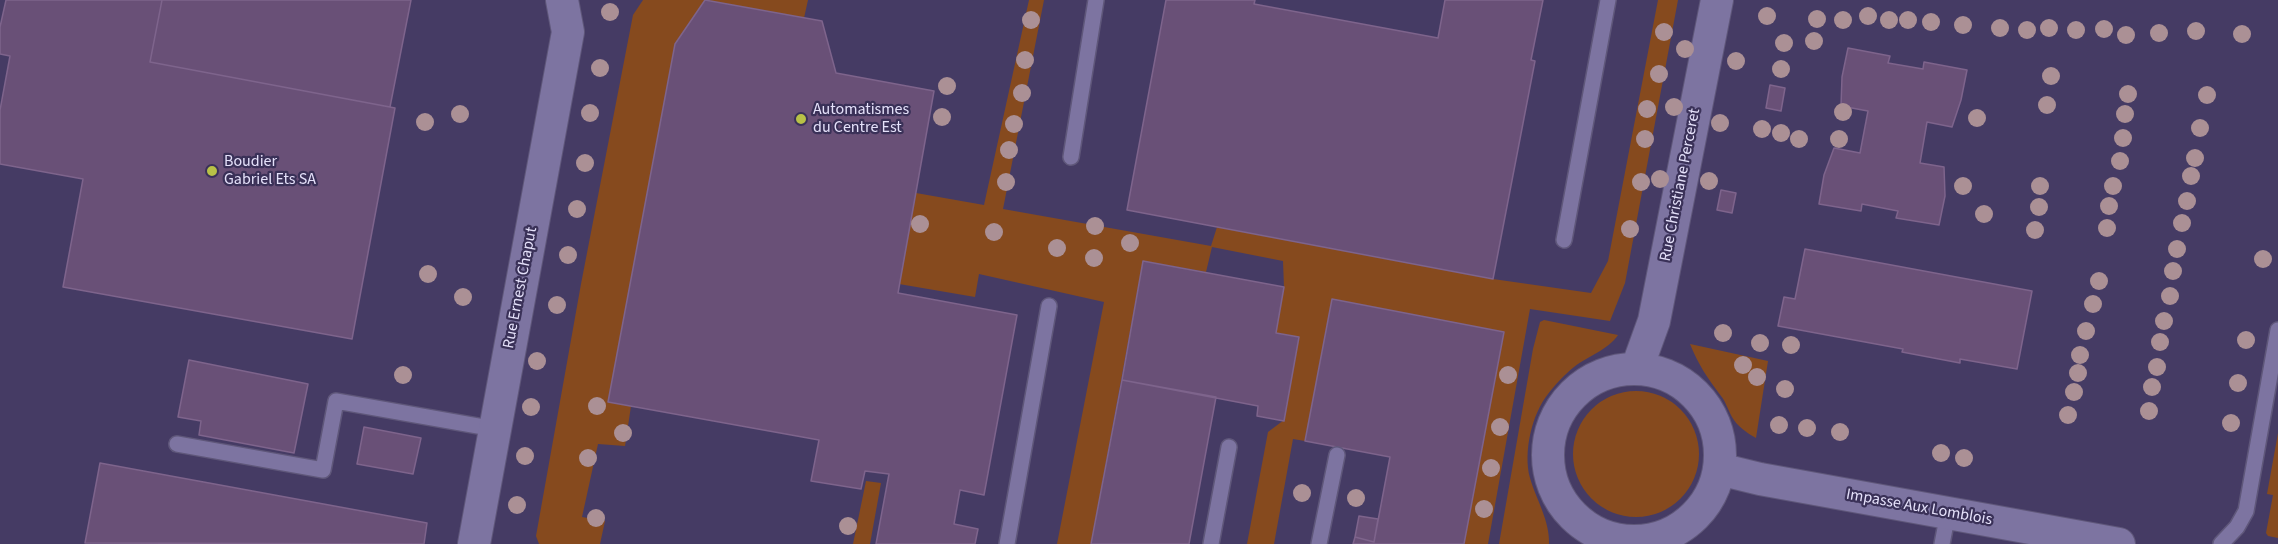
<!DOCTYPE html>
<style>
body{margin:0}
canvas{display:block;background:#453b64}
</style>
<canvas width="2278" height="544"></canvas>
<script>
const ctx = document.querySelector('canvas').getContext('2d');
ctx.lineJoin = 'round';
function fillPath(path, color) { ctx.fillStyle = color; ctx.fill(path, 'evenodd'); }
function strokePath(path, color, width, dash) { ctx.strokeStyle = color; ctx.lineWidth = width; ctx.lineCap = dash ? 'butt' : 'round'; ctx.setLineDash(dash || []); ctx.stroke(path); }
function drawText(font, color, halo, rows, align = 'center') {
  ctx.font = font + ' "Source Sans 3",sans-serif'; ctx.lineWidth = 4.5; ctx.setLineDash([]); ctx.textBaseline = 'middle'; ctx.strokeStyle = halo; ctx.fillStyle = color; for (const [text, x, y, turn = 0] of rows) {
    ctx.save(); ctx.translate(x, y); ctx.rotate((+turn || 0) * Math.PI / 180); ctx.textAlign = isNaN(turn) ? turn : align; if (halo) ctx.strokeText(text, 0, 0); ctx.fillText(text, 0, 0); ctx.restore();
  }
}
fillPath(new Path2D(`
 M643 0H808L804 18 705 0 675 44 609 402 631 406 625 446 598 444 582 517 605 521 600 544H539L536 536 581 284 633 15Z
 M1029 0H1044L1003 209 1211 246 1217 227 1493 279 1591 293 1608 261 1658 0H1678L1625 283 1610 321 1530 309 1488 544H1464L1504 332 1332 299 1305 441 1293 439 1274 544H1247L1268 432 1284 420 1299 337 1276 333 1284 287 1283 261 1212 247 1206 272 1143 261 1091 544H1057L1104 302 979 274 975 297 899 284 916 193 984 205Z
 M1544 320 1618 335C1608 350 1588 356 1574 367 1565 374 1555 385 1548 394 1532 414 1523 452 1530 478 1536 499 1550 521 1549 544H1499L1533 349 1540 322Z
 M1690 344 1768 361 1756 438C1747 433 1737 426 1732 417 1728 410 1726 402 1721 396 1707 377 1699 366 1690 344Z
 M1573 454a63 63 0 1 1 126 0a63 63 0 1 1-126 0Z
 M2278 433V538L2268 536 2266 533 2273 495 2267 494Z
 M866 481 881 483 870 544H853Z`), '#864a1e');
const building = new Path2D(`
 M6 0H162L150 62 395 108 352 339 63 287 83 179 0 164V110L10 56 0 54V27Z
 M162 0H411L390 107 150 62Z
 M705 0 822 21 836 73 934 91 898 293 1017 315 984 495 960 490 954 524 978 529 975 544H876L889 474 865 471 861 489 811 481 819 440 608 402 675 44Z
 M1166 0H1255L1254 4 1438 38 1445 0H1543L1531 60 1535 61 1493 279 1127 210Z
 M1848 48 1890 56 1888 63 1923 69 1924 62 1967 70 1961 100 1952 127 1927 122 1920 163 1944 167 1945 196 1939 225 1896 218 1898 211 1862 204 1861 211 1819 204 1824 175 1834 148 1860 153 1868 111 1841 106 1842 77Z
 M1770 85 1785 88 1781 111 1766 108Z
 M1721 190 1736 193 1732 213 1717 210Z
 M1805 249 2032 291 2017 369 1960 359V363L1902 352 1903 349 1778 326 1784 297 1795 299Z
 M1143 261 1284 287 1276 333 1299 337 1284 421 1257 416 1258 406 1122 380Z
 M1332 299 1504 332 1464 544H1353L1355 537 1374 542 1390 457 1305 441Z
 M189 360 308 384 294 453 199 435 201 421 178 417Z
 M1122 380 1216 397 1189 544H1091Z
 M364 427 421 438 413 474 357 464Z
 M100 463 427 523 424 544 85 543Z
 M1359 516 1378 519 1374 542 1355 537Z`);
fillPath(building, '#695077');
strokePath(building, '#7e648c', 1.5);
const lane = new Path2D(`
 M1071 157 1096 0
 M1564 240 1608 0
 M177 444 323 470 336 401 495 429
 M1007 544 1049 306
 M1211 544 1229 447
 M1319 544 1337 455
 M1942 544 1948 513
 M2221 544 2237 527 2246 511 2278 330`);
const street = new Path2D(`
 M1637 368 1654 321 1717 0
 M1548 455a86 86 0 1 1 172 0a86 86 0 1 1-172 0Z
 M1719 469 1760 479 2119 544
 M474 544 568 32 562 0`);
strokePath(lane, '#5f577a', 18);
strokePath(street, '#5f577a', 34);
strokePath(lane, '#7d74a1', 15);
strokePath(street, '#7d74a1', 32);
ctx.fillStyle = '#ab9095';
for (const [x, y] of [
 [610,12],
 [1767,16],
 [1868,16],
 [1817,19],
 [1031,20],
 [1843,20],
 [1889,20],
 [1908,20],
 [1931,22],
 [1963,25],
 [2000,28],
 [2049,28],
 [2104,29],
 [2027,30],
 [2076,30],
 [2196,31],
 [1664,32],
 [2159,33],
 [2242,34],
 [2126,35],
 [1814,41],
 [1784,43],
 [1685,49],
 [1025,60],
 [1736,61],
 [600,68],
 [1781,69],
 [1659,74],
 [2051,76],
 [947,86],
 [1022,93],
 [2128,94],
 [2207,95],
 [2047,105],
 [1674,107],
 [1647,109],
 [1843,112],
 [590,113],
 [460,114],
 [2125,114],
 [942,117],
 [1977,118],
 [425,122],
 [1720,123],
 [1014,124],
 [2200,128],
 [1762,129],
 [1781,133],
 [2123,138],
 [1645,139],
 [1799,139],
 [1839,139],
 [1009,150],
 [2195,158],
 [2120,161],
 [585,163],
 [2191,176],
 [1660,179],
 [1709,181],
 [1006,182],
 [1641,182],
 [1963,186],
 [2040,186],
 [2113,186],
 [2187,201],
 [2109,206],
 [2039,207],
 [577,209],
 [1984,214],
 [2182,223],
 [920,224],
 [1095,226],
 [2107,228],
 [1630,229],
 [2035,230],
 [994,232],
 [1130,243],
 [1057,248],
 [2177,249],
 [568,255],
 [1094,258],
 [2263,259],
 [2173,271],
 [428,274],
 [2099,281],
 [2170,296],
 [463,297],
 [2093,304],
 [557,305],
 [2164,321],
 [2086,331],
 [1723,333],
 [2246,340],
 [2160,342],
 [1760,343],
 [1791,345],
 [2080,355],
 [537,361],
 [1743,365],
 [2157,367],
 [2078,373],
 [403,375],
 [1508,375],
 [1757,377],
 [2238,383],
 [2152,387],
 [1785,389],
 [2074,392],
 [597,406],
 [531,407],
 [2149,411],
 [2068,415],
 [2231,423],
 [1779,425],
 [1500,427],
 [1807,428],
 [1840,432],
 [623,433],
 [1941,453],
 [525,456],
 [588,458],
 [1964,458],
 [1491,468],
 [1302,493],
 [1356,498],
 [517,505],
 [1484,509],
 [596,518],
 [848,526]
]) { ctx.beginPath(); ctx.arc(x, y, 9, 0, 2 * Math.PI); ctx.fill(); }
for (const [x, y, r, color] of [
 [801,119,6,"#b8c147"],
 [212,171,6,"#b8c147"]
]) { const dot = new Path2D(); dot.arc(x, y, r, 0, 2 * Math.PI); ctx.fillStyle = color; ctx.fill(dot); strokePath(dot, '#3a3158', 2); }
drawText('16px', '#e5e1fa', '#3a3158', [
 ["Automatismes",813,110],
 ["du Centre Est",813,128],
 ["Boudier",224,162],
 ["Gabriel Ets SA",224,180]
], 'left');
drawText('16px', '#e5e1fa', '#3a3158', [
 ["Rue Christiane Perceret",1681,185,-79],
 ["Rue Ernest Chaput",521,288,-79],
 ["Impasse Aux Lomblois",1919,508,10]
]);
</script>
